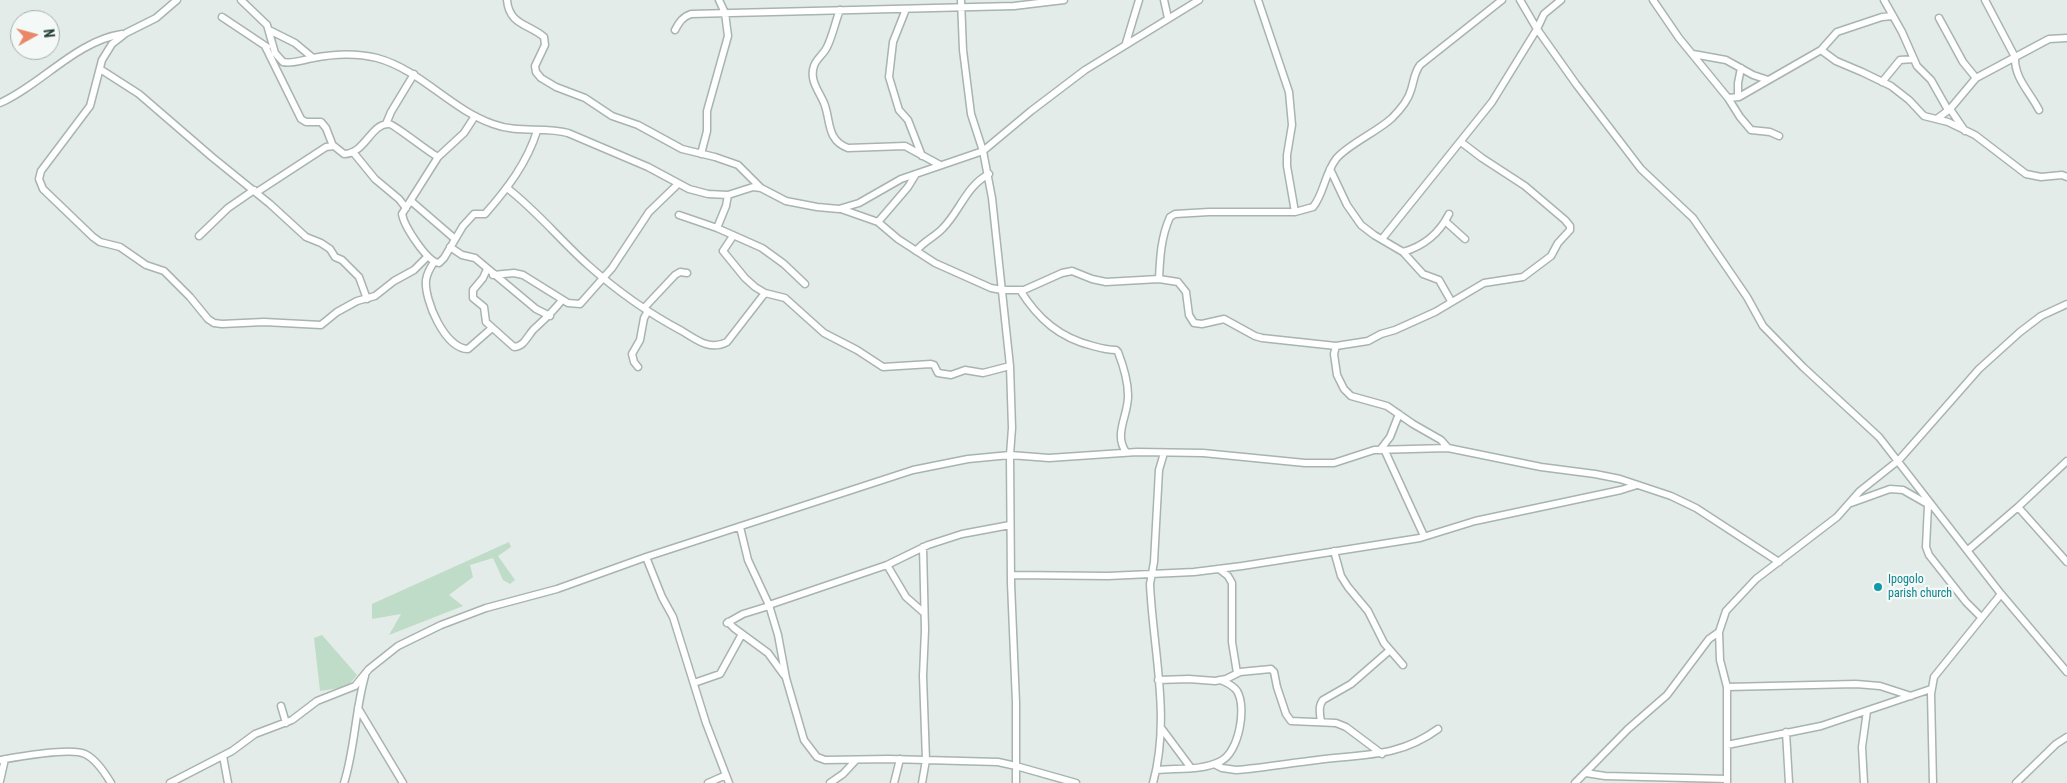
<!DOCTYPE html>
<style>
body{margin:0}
#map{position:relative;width:2067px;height:783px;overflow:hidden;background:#e4ece9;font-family:"Roboto Condensed",sans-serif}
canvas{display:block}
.north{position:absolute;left:10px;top:10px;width:50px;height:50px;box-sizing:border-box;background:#f4f9f7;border:1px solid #a1aeaa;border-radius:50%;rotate:83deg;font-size:14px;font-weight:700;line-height:20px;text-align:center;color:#243d37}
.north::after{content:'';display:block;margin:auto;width:18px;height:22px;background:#e98866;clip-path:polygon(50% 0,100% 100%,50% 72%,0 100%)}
</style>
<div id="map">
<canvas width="2067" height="783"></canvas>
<div class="north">N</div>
</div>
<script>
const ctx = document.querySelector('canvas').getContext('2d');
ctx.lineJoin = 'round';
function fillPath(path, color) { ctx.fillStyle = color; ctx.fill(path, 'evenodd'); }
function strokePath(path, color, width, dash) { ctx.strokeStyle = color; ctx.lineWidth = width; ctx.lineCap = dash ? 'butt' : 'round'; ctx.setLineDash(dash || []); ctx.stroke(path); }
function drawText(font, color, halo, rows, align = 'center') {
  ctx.font = font + ' "Roboto Condensed",sans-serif'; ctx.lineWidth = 4.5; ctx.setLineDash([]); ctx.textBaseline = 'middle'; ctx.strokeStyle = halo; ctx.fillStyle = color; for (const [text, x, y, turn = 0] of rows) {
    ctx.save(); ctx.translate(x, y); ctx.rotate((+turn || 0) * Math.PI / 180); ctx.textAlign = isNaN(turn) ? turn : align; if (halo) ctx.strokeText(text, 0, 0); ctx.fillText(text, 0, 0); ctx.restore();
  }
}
fillPath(new Path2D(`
 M509 542 511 547 498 556 515 580 510 584 503 580 493 558 470 565 473 577 449 595 463 606 389 635 401 614 372 619V604Z
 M322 635 357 675 347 687 320 691 314 638Z`), '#bedcc7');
const minor = new Path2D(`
 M177 0 156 18 126 33 112 44 102 60 90 106 41 171 39 179 43 189 93 237 100 242 120 247 146 265 164 271 190 297 208 319 214 323 222 324 264 322 321 325 337 312 357 301 375 296 394 281 414 270 427 257
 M241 0 267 25 275 53 283 62C293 64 302 60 313 58 333 54 357 53 377 58 421 70 450 109 493 124 519 134 544 126 568 133L648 167 689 189 708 194 728 195 753 187 761 188 786 201 817 207 839 209 859 203 901 179 983 151 1031 111 1085 70 1199 0
 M507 0C509 25 529 24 544 37L545 45 535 66 536 72 541 78 556 87 585 98 612 116 638 125 682 149 715 157 738 165 761 188
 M961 0 963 50 971 114 983 151 992 198 1010 366 1012 428 1010 455 1011 583 1016 703V783
 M1164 0 1168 18
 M1258 0 1289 92 1292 125 1287 155V166L1295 212
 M1520 0 1537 29 1576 84 1641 169 1693 218 1747 297 1763 326 1803 367 1879 437 2001 594 2067 672
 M1653 0 1679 38 1728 98 1739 97 1821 50 1836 61 1862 72 1891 86 1909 100 1924 116 1948 122 1975 135 2026 174 2041 177 2062 175 2067 177
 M1884 0 1902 32 1917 66 1931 80 1948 110
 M1985 0 2015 57C2014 78 2030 92 2039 110
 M906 9 893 42 889 77 899 110 908 120 922 156
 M840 10C835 22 833 35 827 47 824 54 816 59 814 66 809 80 819 91 824 103 831 120 826 140 848 148L905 146 940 165
 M222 17 267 47
 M1939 18 1963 62 1976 78
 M269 30 295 43 313 58
 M675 30C679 23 682 17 691 14L1014 6 1064 0
 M1126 43 1139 0
 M265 46 301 119 306 122H321L326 128 333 146
 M1821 50 1837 32 1882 17 1893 16
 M1693 54 1726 60 1753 75 1768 80
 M100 69 139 94 212 157 270 204 306 237 321 243 330 249 335 257 342 260 359 277 367 299
 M1882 82 1900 60 1914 59
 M1738 97V83L1741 68
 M1728 98 1740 117 1751 130 1770 132 1779 136
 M0 103C41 85 76 41 122 34
 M1950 109 1965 131
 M475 116 464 133 438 157 402 214C404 226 427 262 439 263L444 258 463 226 474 214H485C507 189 527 163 537 131
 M1938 118 1950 109 1976 78 2049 39 2067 38
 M386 124 391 112 414 74
 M353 152 375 179 399 199 406 208
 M701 154 707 131V111L728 36 725 13 719 0
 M1330 169 1347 205 1361 225 1374 235 1403 252 1423 274 1439 280 1451 301
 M507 188C537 211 560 240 588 265 616 290 648 313 682 331 697 340 710 351 727 342L765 293
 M257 192 326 147 334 146 344 154C365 154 371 123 389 124 394 124 428 152 438 157
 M411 201 455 239
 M841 209 878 222 898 239 935 263 991 288 1002 290H1024L1062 273 1072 271 1092 279 1106 282 1159 279 1178 282 1186 292 1189 315 1194 323 1202 324 1224 319 1255 336 1262 338 1336 346 1368 341 1381 334 1395 330 1435 312 1484 283 1523 277 1551 256 1558 243 1570 230V226L1565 220 1525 186 1482 158 1461 142
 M679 215 717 228 762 248 784 264 805 284
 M1445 221 1465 239
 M878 222 908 187 916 174
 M717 228 726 206 728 195
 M199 236 228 208 254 190
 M733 236 723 251 745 278 755 287 765 293 785 298 824 333 857 350 883 367 931 364 934 365 938 373 951 375 965 370 983 373 1010 366
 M1382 239 1492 102 1537 29 1544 14 1561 0
 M450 247 462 255 475 258 536 309 550 316
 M916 251C925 240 935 237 943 228 960 211 966 186 989 174
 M1403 252C1424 246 1439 234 1449 214
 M434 262C430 268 427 273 426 280 424 300 445 349 468 349L492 328
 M487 269 483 278 473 290V298L484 307 486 322 514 347C524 347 528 335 534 329 546 318 552 313 562 300
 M493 275 514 273 523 275 568 303 580 304 612 268 649 212 678 184
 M1159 279C1160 257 1161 237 1170 217L1175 214 1209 212H1295L1313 207C1324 194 1324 175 1336 159 1347 145 1377 132 1392 118 1400 110 1408 101 1411 90 1414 81 1414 73 1420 65L1502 0
 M1020 290C1038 319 1060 338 1093 346 1100 348 1108 350 1116 350L1118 352C1123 365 1128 381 1128 395 1129 414 1113 434 1126 452
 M644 308 675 275 680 272 687 273
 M1336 346 1334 354 1337 375 1344 389 1351 396 1387 406 1413 424 1441 440 1448 448
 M638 367 634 362 632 354 640 340 644 318 648 311
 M1384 449 1424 536
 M1380 450 1390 437 1399 414
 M1851 503 1890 489 1903 490 1931 506
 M1928 505 1926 547 1929 555 1966 602 1981 617
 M2018 507 2067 562
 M740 527 748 560 769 605 778 635 786 678 804 740 817 757 825 760 889 759 998 762 1016 766 1076 783
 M1968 550 2018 507 2067 461
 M1334 551 1341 576 1348 587 1368 611 1384 643 1403 665
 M646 557 662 597 673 617 706 723 729 783
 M887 565 906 597 923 612
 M1219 569 1228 576 1232 583V642L1237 673
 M1011 575 1108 576 1194 572 1242 566 1420 538 1475 521 1621 490 1637 485
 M769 605 887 565 928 545 962 534 1010 525
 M728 622 734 628 768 653 784 675
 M727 623 743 614 769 606
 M1158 680 1189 679 1215 681 1226 679 1240 672 1271 669 1274 672 1277 687 1286 714 1291 721 1336 723 1346 727 1382 754
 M694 683 720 674 742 634
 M1727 687 1856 684 1880 686 1911 696
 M281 706 286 723
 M358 708 403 783
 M1321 722C1320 714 1318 706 1323 700L1351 684 1390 650
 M1162 729 1191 768
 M1786 732 1789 783
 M1727 745 1821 726 1931 689
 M223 756 228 783
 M0 760C17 757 71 747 85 754 96 759 105 773 111 783
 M1214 764 1222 768 1236 770C1263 768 1290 763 1317 760 1363 754 1398 758 1438 729
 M1157 770C1178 768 1202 771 1221 761 1239 752 1247 707 1237 691 1233 685 1227 683 1221 680
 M1586 773 1605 776 1727 779
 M0 781 5 759
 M170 783 232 751 255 734 292 720 317 701 355 686 369 669 398 646 441 625 486 608 557 589 646 557 913 470 968 459 1010 455 1049 458 1137 452 1203 453 1305 463H1334L1374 450 1448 448 1541 467 1595 474 1620 479 1671 496 1696 508 1779 562
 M344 783C355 748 355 711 365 676
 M708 783 726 775
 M830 783 843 774 856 760
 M894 783 900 759
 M922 783 926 760 923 676 925 630 923 547
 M1153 783C1171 718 1153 650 1150 584L1154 562 1159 470 1164 453
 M1575 783 1628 729 1667 695 1709 639 1719 632
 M1727 783V687L1720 660 1719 632 1726 611 1756 579 1837 517 1860 491 1899 460 1979 369 2020 332 2041 316 2067 304
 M1864 783 1862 747 1867 711
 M1933 783 1931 694 1934 677 2001 594
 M2016 783 2056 744 2067 737`);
strokePath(minor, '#a7b4b0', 9);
strokePath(minor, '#fff', 6);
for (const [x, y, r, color] of [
 [1878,587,5,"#0f9aa8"]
]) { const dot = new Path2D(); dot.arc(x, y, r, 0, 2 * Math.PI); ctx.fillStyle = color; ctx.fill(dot); strokePath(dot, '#f4f9f7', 2); }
drawText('12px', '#0d838f', '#f4f9f7', [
 ["Ipogolo",1888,580],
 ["parish church",1888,594]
], 'left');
</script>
